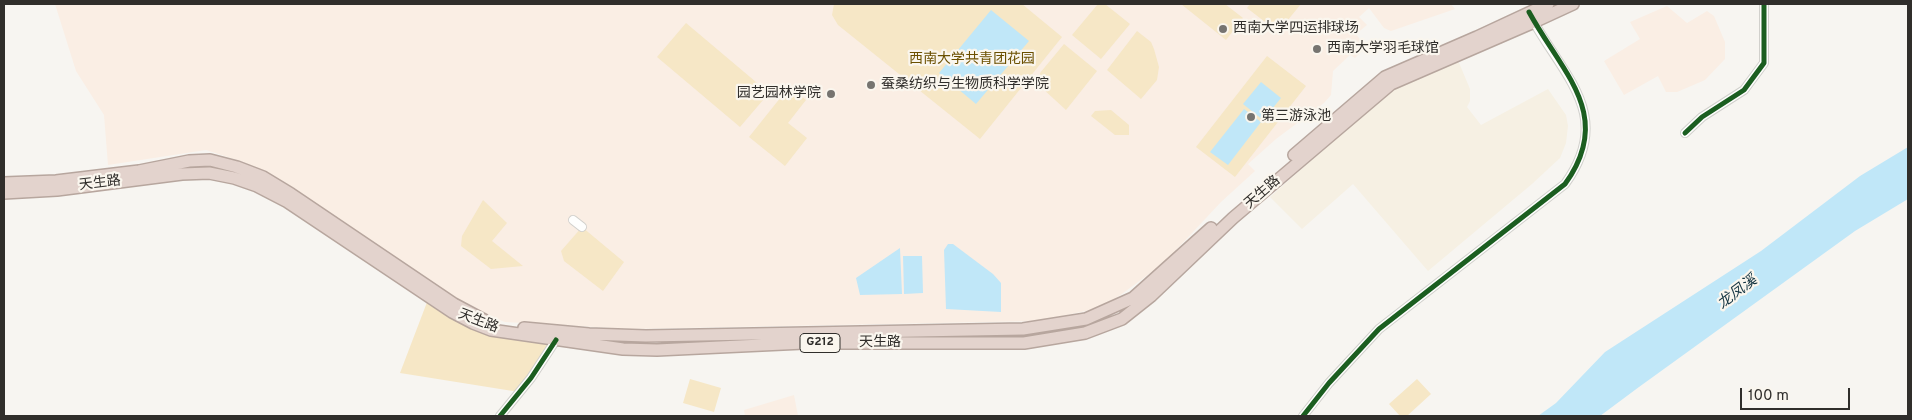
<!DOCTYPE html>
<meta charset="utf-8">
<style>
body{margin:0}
#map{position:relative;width:1912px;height:420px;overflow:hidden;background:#f7f5f1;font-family:Overpass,sans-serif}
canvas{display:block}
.frame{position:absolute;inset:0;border:5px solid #302e2b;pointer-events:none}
.scale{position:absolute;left:1740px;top:388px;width:110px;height:22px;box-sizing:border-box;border:2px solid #302e2b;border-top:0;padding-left:6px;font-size:15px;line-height:18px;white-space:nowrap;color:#302e2b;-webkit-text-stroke:4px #faf6ee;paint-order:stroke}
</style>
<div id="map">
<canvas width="1912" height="420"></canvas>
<div class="frame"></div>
<div class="scale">100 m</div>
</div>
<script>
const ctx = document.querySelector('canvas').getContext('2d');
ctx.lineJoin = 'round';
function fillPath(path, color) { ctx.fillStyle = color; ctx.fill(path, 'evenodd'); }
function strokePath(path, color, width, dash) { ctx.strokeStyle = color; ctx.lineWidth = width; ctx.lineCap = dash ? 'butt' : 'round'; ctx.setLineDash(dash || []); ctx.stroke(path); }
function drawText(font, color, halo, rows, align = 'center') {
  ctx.font = font + ' Overpass,"Noto Sans SC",sans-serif'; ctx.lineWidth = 4.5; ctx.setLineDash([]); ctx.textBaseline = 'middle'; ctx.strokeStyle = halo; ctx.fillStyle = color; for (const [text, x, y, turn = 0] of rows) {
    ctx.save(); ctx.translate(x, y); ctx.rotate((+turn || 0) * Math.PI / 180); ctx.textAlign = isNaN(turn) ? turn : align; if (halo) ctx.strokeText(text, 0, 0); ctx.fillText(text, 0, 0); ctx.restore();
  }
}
fillPath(new Path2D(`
 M1457 58 1470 89V101L1467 107 1481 125 1548 89 1566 115 1568 126 1566 143 1560 158 1532 184 1428 271 1353 184 1302 229 1270 197 1395 86Z`), '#f6f0e3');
fillPath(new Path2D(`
 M55 4H1451L1455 9 1391 31 1384 28 1369 8 1359 17 1367 25 1356 34 1366 47 1355 58 1350 55 1333 71 1331 95 1324 103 1276 139 1248 164 1255 171 1221 202 1164 263 1104 307 1039 321 631 329 505 322 471 310 269 175 243 162 206 150 108 165 104 115 76 71Z
 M1667 6 1687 23 1707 11 1714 16 1725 42V59L1705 80 1677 92H1666L1658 76 1624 95 1604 61 1640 39 1630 22Z
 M794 395 798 416H745L744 410Z`), '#faeee4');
fillPath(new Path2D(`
 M834 4H1022L1062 37 980 139 838 25 832 15Z
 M1098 4H1105L1130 24 1101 59 1072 35Z
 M1181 4H1225L1243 18 1226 40Z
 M1250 4H1301L1278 32 1247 8Z
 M686 23 769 93 740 127 657 57Z
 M1137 31 1151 42 1154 49 1159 67 1157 80 1141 99 1107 70Z
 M1064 44 1097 71 1066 110 1042 88 1040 73Z
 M1267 56 1306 86 1235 177 1196 147Z
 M789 87 806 100 788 123 807 138 785 166 749 137Z
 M1111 110 1129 125V135H1115L1091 116 1095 111Z
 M483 200 507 223 492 241 523 266 491 269 461 246 462 236Z
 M582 227 624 262 603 291 564 261 561 251Z
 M429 297 473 323 556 340 519 392 400 373Z
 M690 379 721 388 714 412 683 403Z
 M1417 379 1431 394 1407 416H1400L1389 404Z`), '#f6e7c6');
fillPath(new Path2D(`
 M991 10 1029 41 976 104 939 73Z
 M1261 82 1281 98 1263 120 1243 104Z
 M1244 109 1261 122 1228 165 1210 152Z
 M1908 147V199L1855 231 1639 387 1600 416H1538L1556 403 1605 352 1761 251 1860 176Z
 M948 244H953L993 274 1001 283V312L946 309 944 250Z
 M900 248 902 294 860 295 856 278Z
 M903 256H922L923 293 904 294Z`), '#c0e7f8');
const minor = new Path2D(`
 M1685 133 1702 117 1744 90 1764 63V4
 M573 220 582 227
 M500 416 531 378 556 340
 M1303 416 1329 383 1379 329 1565 184C1614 116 1565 78 1532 19`);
const highway = new Path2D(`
 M1294 155 1385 77 1477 37 1548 4
 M4 183 56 181 139 171 189 161 210 160 237 167 263 177 291 194 454 304 484 320
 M4 193 57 190 182 174 209 173 234 178 257 186 286 201 452 312 473 323 491 330 623 349 657 350 804 343H1024L1085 333 1122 319 1151 296 1233 218 1391 84 1534 22 1573 4
 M524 328 589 334 646 336 1023 329 1086 319 1133 298 1211 228`);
strokePath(minor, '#d1d0cc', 10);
strokePath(highway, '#b7a69e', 14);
strokePath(minor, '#fefefd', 8);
strokePath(highway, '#e3d3cd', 11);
strokePath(new Path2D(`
 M1685 133 1702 117 1744 90 1764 63V4
 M500 416 531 378 556 340
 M1303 416 1329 383 1379 329 1565 184C1615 115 1562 73 1529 12`), '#1b5e20', 5);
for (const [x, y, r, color] of [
 [1223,29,5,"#767470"],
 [1317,49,5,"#767470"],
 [871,85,5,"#767470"],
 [831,94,5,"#767470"],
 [1251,117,5,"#767470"]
]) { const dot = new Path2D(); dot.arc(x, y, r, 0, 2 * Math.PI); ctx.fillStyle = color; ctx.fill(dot); strokePath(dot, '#faf6ee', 2); }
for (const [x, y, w] of [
 [820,343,40]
]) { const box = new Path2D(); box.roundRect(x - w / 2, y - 9.5, w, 19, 4); ctx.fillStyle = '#faf6ee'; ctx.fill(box); strokePath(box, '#302e2b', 1); }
drawText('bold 12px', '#302e2b', null, [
 ["G212",820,343]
]);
drawText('14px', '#302e2b', '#faf6ee', [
 ["西南大学四运排球场",1233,29],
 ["西南大学羽毛球馆",1327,49],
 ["蚕桑纺织与生物质科学学院",881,85],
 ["园艺园林学院",821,94,"right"],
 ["第三游泳池",1261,117]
], 'left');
drawText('14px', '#6b5000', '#faf6ee', [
 ["西南大学共青团花园",972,60]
]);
drawText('14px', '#302e2b', '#faf6ee', [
 ["天生路",100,184,-7],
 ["天生路",1263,193,-41],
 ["天生路",478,322,21],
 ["天生路",880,343]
]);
drawText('italic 15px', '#123341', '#faf6ee', [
 ["龙凤溪",1738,293,-37]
]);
</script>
